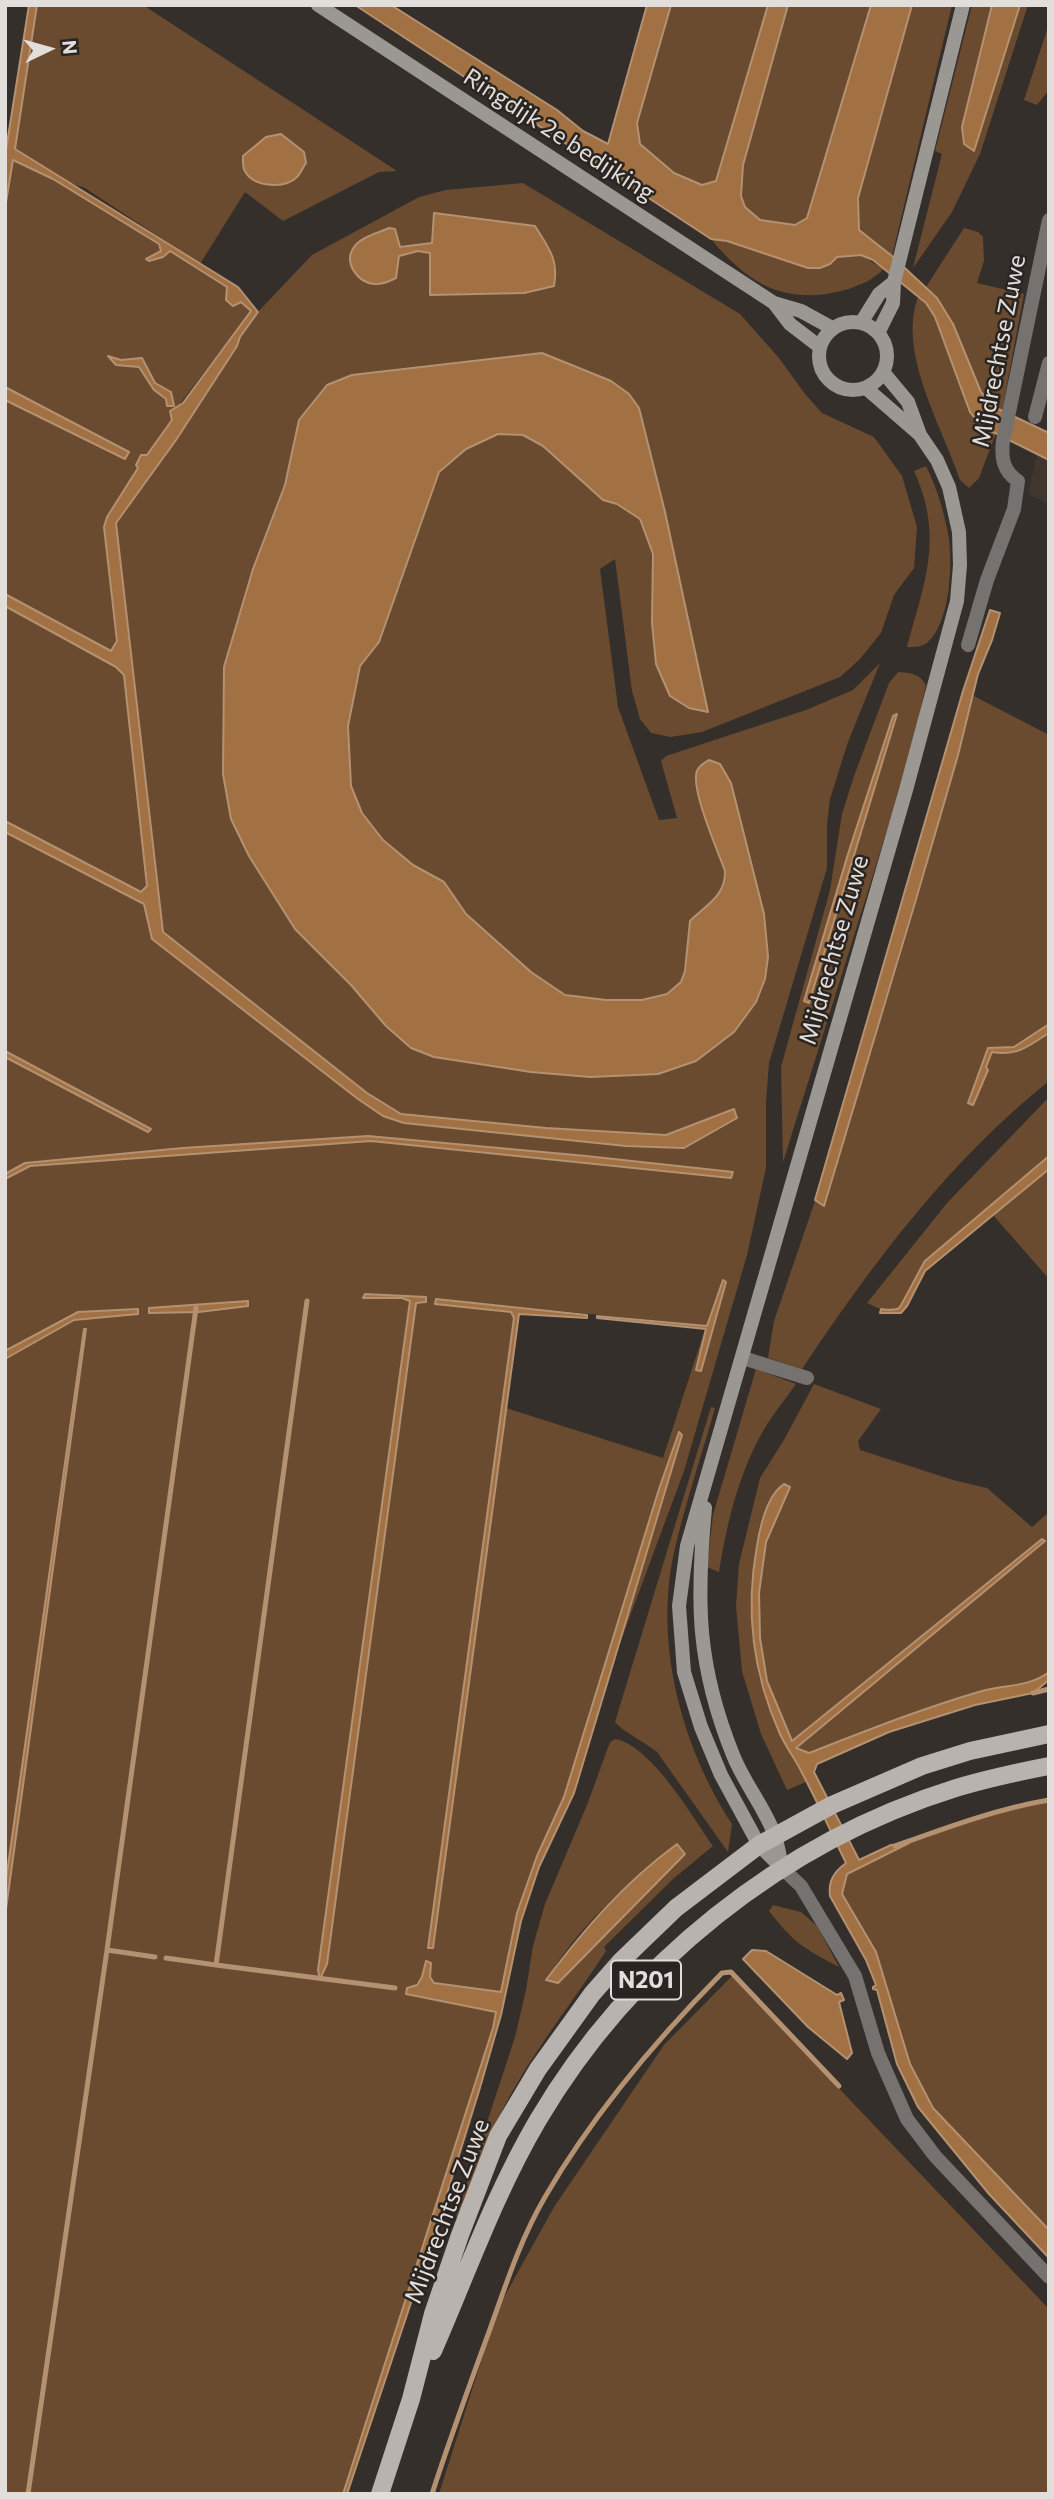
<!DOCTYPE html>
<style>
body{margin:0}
#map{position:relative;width:1054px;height:2499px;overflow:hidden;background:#342f2b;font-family:Commissioner,sans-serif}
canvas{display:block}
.frame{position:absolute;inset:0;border:7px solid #e1dedb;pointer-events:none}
.north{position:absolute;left:14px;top:14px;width:70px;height:70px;-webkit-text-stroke:5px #2a2521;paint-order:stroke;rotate:85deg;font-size:19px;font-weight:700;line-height:28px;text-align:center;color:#e1dedb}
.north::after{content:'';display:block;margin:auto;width:24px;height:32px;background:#e1dedb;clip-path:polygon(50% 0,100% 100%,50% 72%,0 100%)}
</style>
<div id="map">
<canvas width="1054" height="2499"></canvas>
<div class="frame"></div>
<div class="north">N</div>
</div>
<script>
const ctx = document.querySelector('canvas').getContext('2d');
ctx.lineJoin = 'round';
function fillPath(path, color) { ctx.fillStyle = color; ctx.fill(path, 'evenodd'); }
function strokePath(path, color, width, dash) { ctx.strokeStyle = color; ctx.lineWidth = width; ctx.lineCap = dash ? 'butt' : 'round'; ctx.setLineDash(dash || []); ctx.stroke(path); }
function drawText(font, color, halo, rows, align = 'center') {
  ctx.font = font + ' Commissioner,sans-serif'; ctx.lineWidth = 5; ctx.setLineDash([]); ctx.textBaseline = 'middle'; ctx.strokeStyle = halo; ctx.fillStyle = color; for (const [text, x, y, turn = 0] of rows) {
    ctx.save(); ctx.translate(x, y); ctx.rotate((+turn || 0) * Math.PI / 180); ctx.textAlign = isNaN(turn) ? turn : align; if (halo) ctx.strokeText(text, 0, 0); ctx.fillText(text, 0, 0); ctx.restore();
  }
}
fillPath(new Path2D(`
 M1037 454 1049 460V504L1028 494Z`), '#40362d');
fillPath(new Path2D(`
 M37 5H143L397 171 379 172 283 221 245 192 200 264 85 188 67 182 15 149Z
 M671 5H768L716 181 702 185 674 173 640 144 637 123Z
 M788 5H871L807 218 795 225 760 220 745 207 741 196 743 165Z
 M912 5H952L892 256 859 230 858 198Z
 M972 5H992L962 127 973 151 1020 5H1028L980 154 952 212 913 268 942 154 935 151Z
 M1049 24V90L1037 105 1024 100Z
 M13 159 53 179 159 244 161 251 147 257 149 259 163 257 170 251 228 287 251 311 176 409 172 419 107 517 104 527 117 641 111 651 5 594V400L125 459 128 453 5 387V208ZM110 357 121 360 142 358 155 383 171 392 166 399 154 390 139 367 116 365Z
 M523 183 740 314 779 358 805 394 822 413 874 437 902 476 917 527 914 568 894 595 881 633 859 660 840 677 702 732 670 737 651 733 640 719 632 691 615 559 600 569 618 707 659 820 677 818 661 761 666 756 806 710 853 690 880 663 848 742 830 799 827 824V868L769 1063 766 1102V1168L747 1255 684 1471 603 1689 682 1435 680 1432 659 1489 564 1797 537 1856 510 1946 501 1992 434 1983 430 1978 426 1961 422 1977 407 1994 496 2011 493 2028 343 2494H5V1916L86 1329 84 1330 5 1887V1359L74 1320 138 1314V1309L78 1312 5 1351V1179L30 1166 371 1141 732 1172 586 1156 368 1136 183 1148 25 1163 5 1174V1057L148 1131 150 1129 5 1051V832L144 904 152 939 383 1116 684 1148 734 1109 666 1135 546 1128 401 1114 367 1093 163 932 116 523 176 440 237 346 240 337 254 316 312 255 419 197 446 190ZM426 1297 425 1302H416L327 1964 320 1978 318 1970 410 1301 402 1298H364ZM437 1299 703 1325 705 1329 663 1458 506 1408 433 1948 442 1852 514 1317 511 1312 436 1304Z
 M964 228 978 232 983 237 984 261 977 283 1024 294 1002 411 994 407 981 392 926 287Z
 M711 239 837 257 861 255 883 269C874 280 858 286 845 290 785 306 748 284 711 239Z
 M918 297 926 303 935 317 981 426 996 433 979 478 969 488 960 480C943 428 897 353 918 297Z
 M926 466C937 488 943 509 948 533 953 561 951 621 928 642 922 647 915 647 907 647 925 581 944 537 914 471Z
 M5 606 116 667 124 675 148 886 141 892 5 821Z
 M898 672C910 673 919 673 926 685L910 757 783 1162 781 1067 830 890 842 814 854 776 889 683ZM897 715 808 1002 804 1000 848 854 893 716Z
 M972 695 1049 735V1024L1014 1047 988 1048 982 1070 986 1067 992 1052C1018 1057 1028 1046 1049 1033V1081C949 1161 872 1264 802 1369L768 1358 774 1321 815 1201 824 1205C875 1036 931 867 972 695Z
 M1049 1097V1156L925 1261C919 1270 902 1308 895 1310 885 1312 875 1307 867 1303L947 1203Z
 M1049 1169V1279L993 1215Z
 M756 1369 796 1384C785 1400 771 1416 762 1433 738 1476 727 1523 719 1572L707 1567 713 1515Z
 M814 1384 881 1409 858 1441 860 1450 953 1480 987 1488 1032 1527 1049 1512V1672C1031 1687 1004 1685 982 1691 923 1708 866 1731 808 1753L796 1749 1044 1541 1042 1539 791 1741 767 1681 760 1638 759 1593 766 1542 790 1487 787 1485 753 1566 752 1634 759 1677 790 1753 806 1782 787 1790 761 1734 742 1671 736 1606 739 1564 760 1478 785 1438Z
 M711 1407 715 1408C702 1454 686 1501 675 1548 653 1641 681 1745 732 1824L728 1852 657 1752C646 1743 622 1731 615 1722Z
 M615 1739C651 1745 692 1816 713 1846L673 1879 604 1947 606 1951C571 2005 530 2055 501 2113 484 2146 472 2182 460 2217H456L515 2037 526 1990 533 1946 545 1904 587 1805 610 1742ZM677 1845 685 1854 558 1982 547 1980C573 1932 632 1877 677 1845Z
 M1049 1800V2230L933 2108 910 2064 842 1894 847 1874 895 1846 944 1828 1028 1804Z
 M773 1905 801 1912 817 1926 839 1967C803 1948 794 1943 769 1911Z
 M732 1976 1049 2309V2494H439L498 2308 554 2207 664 2045Z`), '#6a4b2f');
const water = new Path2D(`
 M29 5H37L15 149 238 287 258 312 240 337 237 346 176 440 116 523 163 932 367 1093 401 1114 546 1128 666 1135 734 1109 737 1118 684 1148 626 1146 404 1123 383 1116 358 1099 152 939 144 904 5 832V821L141 892 147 886 124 675 116 667 5 606V594L111 651 117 641 104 527 107 517 138 468 136 465 141 455H147L172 420 170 411 183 403 251 311 241 302 233 306 226 300 227 287 170 251 163 257 149 261 146 259 161 251 159 244 53 179 13 160 5 208V156Z
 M355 5H391L557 110 583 131 608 144 647 5H671L637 123 640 144 674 173 702 185 716 181 768 5H788L743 165 741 196 745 207 760 220 795 225 807 218 871 5H912L858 198 859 230 892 256 937 298 953 324 981 392 994 407 1049 433V460L981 426 970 412 935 317 926 303 873 260 861 255 837 257 830 264 820 268H808L727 241 711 239Z
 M992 5H1020L974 151 964 144 962 127Z
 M281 134 304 152 306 163C303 167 301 173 297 177 285 189 255 187 246 173 242 168 243 162 243 156L266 137Z
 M434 213 535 226C548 247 559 259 554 286L524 293 430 295V253L418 251 399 256 396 278C390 281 382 285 374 284 357 282 343 262 354 247 361 237 378 233 389 228L395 229 400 247 432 243Z
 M542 353 611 381 629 394 639 408 665 512 708 712 689 708 670 696 656 664 652 623 653 554 640 519 617 504 603 500 543 446 523 435 498 434 466 449 439 472 379 642 360 666 348 726 351 786 362 813 383 840 413 865 444 882 466 914 531 972 565 995 606 1000H642L667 994 681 982 685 971 690 921C706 905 726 896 725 871 718 851 690 788 697 771 699 765 704 763 709 760L720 764 731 783 764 914 768 957 765 979 756 1002 734 1032 696 1061 658 1074 590 1077 531 1072 434 1057 411 1048 386 1026 351 985 295 929 249 856 231 819 223 774 224 667 253 569 285 485 299 420 327 385 352 375Z
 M108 356 121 360 142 358 155 383 171 392 174 406H167L166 399 154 390 139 367 116 365Z
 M5 387 129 452 125 459 5 400Z
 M990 610 1000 613 992 640 978 674 958 755 915 903 824 1206 815 1200 963 691Z
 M897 714 809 1003 804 1001 848 854 893 716Z
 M1049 1024V1033C1026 1047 1019 1056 992 1052L986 1067 988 1070 973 1105 968 1103 988 1048 1014 1047Z
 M5 1052V1051L151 1129 148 1132 5 1057Z
 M368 1136 586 1156 733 1172 731 1178 371 1141 30 1166 5 1179V1174L25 1163 183 1148Z
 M1049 1156V1169L925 1271 907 1306 901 1313H880L881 1309C887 1310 894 1311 899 1308 902 1305 920 1269 925 1261Z
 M723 1280 726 1282 701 1371 696 1370 706 1329 597 1318V1316L707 1326Z
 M365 1294 426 1297V1302L416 1303 327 1964 320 1979 318 1970 410 1301 402 1298H363Z
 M436 1299 587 1315V1318L519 1314 433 1948H428L514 1318 511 1312 435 1304Z
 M248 1301V1306L199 1312 149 1313V1308Z
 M138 1309V1314L74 1320 5 1359V1351L78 1312Z
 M84 1329H86L5 1916V1887Z
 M679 1432 682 1435 574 1793 539 1867 521 1921 501 2015 479 2091 441 2213 347 2494H343L493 2028 496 2012 406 1994 407 1988 417 1985 422 1977 426 1961 431 1963 430 1977 434 1983 501 1992 517 1913 537 1856 564 1797 659 1489Z
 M784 1484 790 1487 766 1542 759 1593 760 1638 767 1681 792 1741 1042 1539 1045 1541 796 1748 809 1753C866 1731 923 1708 982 1691 1004 1685 1030 1687 1049 1672V1680L1033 1693 975 1705 889 1732 817 1764 814 1772 859 1860 891 1845 909 1843 847 1874 842 1894 876 1952 910 2064 933 2108 1049 2230V2258L989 2194 918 2107 897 2064 877 1990 873 1989V1987L876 1985 866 1960 830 1896C828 1881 834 1872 846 1863 831 1832 817 1801 801 1771 795 1759 786 1747 780 1734 753 1674 745 1611 757 1546 760 1527 767 1495 784 1484Z
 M677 1844 685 1854 558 1983 546 1980C585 1928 624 1883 677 1844Z
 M752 1950 766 1951 837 1995 841 1993 844 2000 839 2002 852 2053 847 2059 808 2027 743 1959Z`);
fillPath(water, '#a17043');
strokePath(water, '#b49171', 2);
strokePath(new Path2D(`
 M1033 1693 1049 1689
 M895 1846C945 1828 996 1809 1049 1800
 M155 1957 107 1950 196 1308
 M166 1958 216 1965 307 1301
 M216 1965 395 1988
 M28 2494 107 1950
 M432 2494C450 2438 470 2384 490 2329 506 2284 521 2238 545 2197 593 2114 655 2041 722 1973L731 1972 839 2086`), '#b49171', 5);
strokePath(new Path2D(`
 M1035 417 1049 363
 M968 645 987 580 1014 509 1018 481C1003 471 1001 458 1003 441L1049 220
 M743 1358 807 1378
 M783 1869 801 1886 855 1976 878 2053 907 2119 935 2156 1049 2277`), '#757270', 14);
strokePath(new Path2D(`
 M318 5 774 303 801 311 832 328
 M774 303 790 324 820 347
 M819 356a34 34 0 1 1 68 0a34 34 0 1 1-68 0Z
 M861 323 879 294 894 282
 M878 333 893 303 894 282 963 5
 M866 388 919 434
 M705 1508C696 1602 697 1666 733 1755 744 1783 765 1808 775 1836 778 1846 780 1857 782 1867
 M783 1869 759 1845 721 1775 701 1727 684 1672 679 1606 687 1546 906 790 957 601 960 565 959 532 949 487 937 460 920 435 908 402 883 372`), '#9b9793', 14);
strokePath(new Path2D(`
 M433 2351C467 2273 495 2193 538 2120 630 1964 782 1842 956 1788 986 1779 1018 1772 1049 1766
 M380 2494 411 2399 433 2314 460 2235 498 2136 538 2069 592 1994 621 1961 676 1908 759 1845 832 1805 922 1766 970 1751 1049 1734`), '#b9b3af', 18);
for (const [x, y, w] of [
 [646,1980,70]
]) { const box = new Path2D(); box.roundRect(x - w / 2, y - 19.5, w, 39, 5); ctx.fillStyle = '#2a2521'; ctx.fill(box); strokePath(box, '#e1dedb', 2); }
drawText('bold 23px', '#e1dedb', null, [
 ["N201",646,1980]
]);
drawText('24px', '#e1dedb', '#2a2521', [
 ["Ringdijk 2e bedijking",559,135,33],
 ["Mijdrechtse Zuwe",999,351,-79],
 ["Mijdrechtse Zuwe",834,950,-74],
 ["Mijdrechtse Zuwe",447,2211,-69]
]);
</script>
